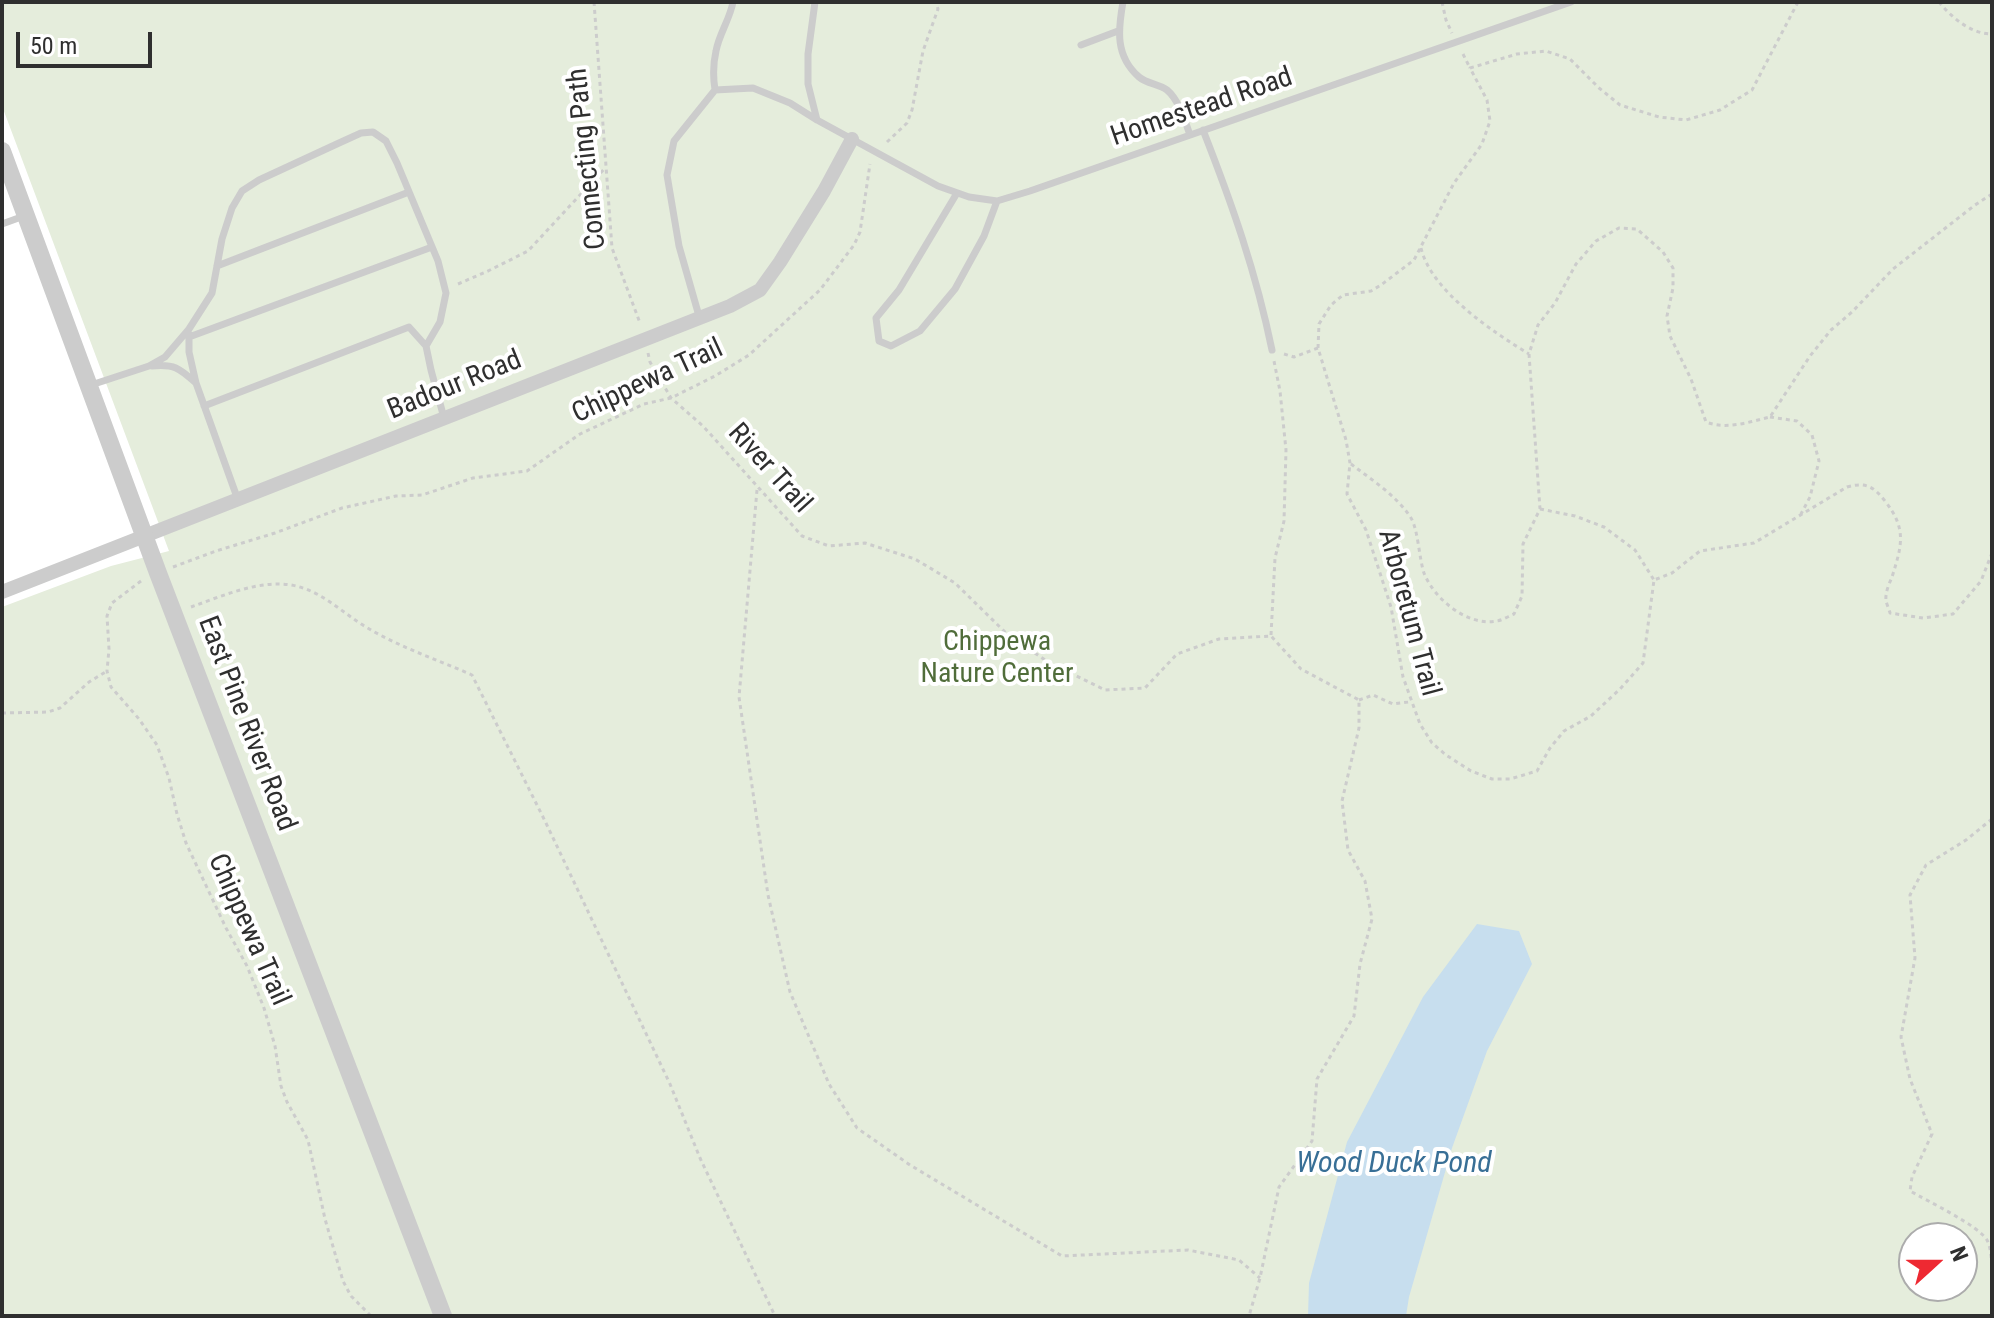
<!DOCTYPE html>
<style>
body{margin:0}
#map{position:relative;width:1994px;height:1318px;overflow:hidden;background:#fff;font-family:"Roboto Condensed",sans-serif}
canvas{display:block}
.frame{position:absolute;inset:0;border:4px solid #2f2f2f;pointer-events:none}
.north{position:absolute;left:1898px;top:1222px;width:80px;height:80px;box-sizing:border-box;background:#fff;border:2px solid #acacac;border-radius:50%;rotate:69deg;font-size:22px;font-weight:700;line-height:32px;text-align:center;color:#2f2f2f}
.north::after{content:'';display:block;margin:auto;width:28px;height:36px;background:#ee2932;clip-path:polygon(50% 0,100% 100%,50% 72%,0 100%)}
.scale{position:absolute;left:16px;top:32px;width:136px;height:36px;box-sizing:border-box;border:4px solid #2f2f2f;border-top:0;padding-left:10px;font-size:24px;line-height:28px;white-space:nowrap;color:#2f2f2f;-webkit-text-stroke:6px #fff;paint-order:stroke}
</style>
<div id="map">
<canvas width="1994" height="1318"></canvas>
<div class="frame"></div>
<div class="north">N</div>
<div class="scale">50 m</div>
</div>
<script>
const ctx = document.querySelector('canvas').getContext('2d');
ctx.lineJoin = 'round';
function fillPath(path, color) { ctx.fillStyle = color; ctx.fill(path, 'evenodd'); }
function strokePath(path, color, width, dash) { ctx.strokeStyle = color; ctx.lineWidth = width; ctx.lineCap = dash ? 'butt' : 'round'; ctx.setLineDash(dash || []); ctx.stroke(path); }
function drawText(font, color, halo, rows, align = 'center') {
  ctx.font = font + ' "Roboto Condensed",sans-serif'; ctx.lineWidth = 8; ctx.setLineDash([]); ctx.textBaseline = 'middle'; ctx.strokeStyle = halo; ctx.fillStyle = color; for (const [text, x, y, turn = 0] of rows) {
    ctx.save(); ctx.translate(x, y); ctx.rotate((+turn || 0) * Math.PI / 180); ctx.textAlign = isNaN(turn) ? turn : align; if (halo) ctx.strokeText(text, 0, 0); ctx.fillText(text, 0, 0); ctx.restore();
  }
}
fillPath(new Path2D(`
 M2 2H1992V1316H2V607L111 566 169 551 2 106ZM1914 1238H1962V1286H1914Z`), '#e5eddc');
fillPath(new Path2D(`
 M1477 924 1519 931 1532 964 1487 1051 1452 1148 1409 1297 1406 1316H1308L1309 1283 1347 1142 1423 997Z`), '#c7deee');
strokePath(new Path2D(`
 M594 2 612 248 640 323
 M1442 2 1446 20 1452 33
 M1798 2 1752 90 1720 110 1686 120 1659 117 1620 105 1599 88 1570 59 1546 51 1517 54 1470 68 1487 100 1490 121 1482 144 1454 183 1414 260 1381 285 1371 291 1343 295 1331 305 1319 324 1318 348 1346 440 1350 463 1347 494 1366 530 1391 607 1403 677 1420 724 1432 743 1446 755 1471 771 1492 779H1510L1537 771 1550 748 1564 731 1591 716 1620 689 1643 663 1654 580 1672 573 1700 551 1754 543 1847 487C1866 482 1873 486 1885 501 1907 529 1902 545 1892 577 1889 584 1885 593 1886 601 1886 602 1890 612 1890 613L1923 618 1953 614 1981 581 1992 553
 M1939 2C1952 18 1971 34 1992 34
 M1463 54 1470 68
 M887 142 907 123 912 110 923 51 938 9 936 2
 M1421 248C1431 291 1493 332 1529 354
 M458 284 488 271 528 251 606 167
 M648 353 650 362 671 398 703 426 802 536 829 546 865 543 915 559 955 583 1007 634 1048 662 1105 690 1145 688 1177 654 1219 639 1271 636 1301 669 1359 700V728L1342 801 1348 850 1365 881 1372 919 1360 964 1354 1016 1317 1079 1312 1141 1279 1187 1260 1278 1249 1316
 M1284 354 1294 357 1318 348
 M1770 417 1797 421 1812 435 1819 461 1810 497 1801 514
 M1351 464C1372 480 1397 496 1411 518 1418 529 1419 558 1424 573 1434 599 1468 627 1497 621 1503 620 1509 616 1514 614L1522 596 1523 544 1540 509 1529 354 1538 325 1555 303 1576 264 1596 241 1619 228 1637 229 1663 252 1673 268V288L1667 316 1670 336 1691 379 1706 422C1726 430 1749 422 1770 417L1810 356 1831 330 1852 312 1893 269 1975 205 1992 194
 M757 490 739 697 768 895 790 992 829 1084 857 1128 910 1165 1062 1256 1188 1250 1239 1260 1260 1278
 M1540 509 1575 516 1604 527 1635 550 1654 580
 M173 567 216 551 275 533 342 508 396 496 422 495 473 478 527 471 580 434 644 404 671 398 715 376 749 355 820 290 854 245 860 232 870 164
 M141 581 112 603 107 616 109 649 107 671 111 687 139 719 157 745 169 778 177 814 186 843 226 928 247 966 264 1008 275 1046 281 1086 287 1102 308 1140 325 1219 343 1281 351 1296 371 1316
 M191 607C222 596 258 580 291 585 321 590 341 612 366 627 399 647 436 659 472 675L545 821 670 1084 700 1158 775 1316
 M1271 635 1275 558 1284 521 1286 450 1280 391 1274 361
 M1359 700 1373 695 1393 704 1409 702
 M2 713 48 712 60 708 89 682 107 671
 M1992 819 1966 840 1926 865 1910 895 1915 958 1901 1037 1910 1079 1932 1134 1912 1177 1910 1191C1926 1200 1979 1226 1987 1240 1991 1248 1991 1257 1992 1266`), '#ccc', 3, [4, 4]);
strokePath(new Path2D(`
 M815 2 808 54V84L817 120
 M1123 2C1118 30 1115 56 1139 77 1147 84 1160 84 1167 90 1179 100 1185 121 1190 135
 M1081 45 1118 31
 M715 90C713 77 713 64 716 51 719 34 730 19 733 2
 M1203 130C1232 204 1256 272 1272 350
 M957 193 899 290 876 318 879 341 891 346 920 331 955 289 984 236 997 201
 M2 224 24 216
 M217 266 409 192
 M699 316 679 246 667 175 674 141 715 90 753 88 790 103 817 120 938 186 969 197 997 201 1030 191 1571 2
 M189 334V352L196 383 238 500
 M189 337 432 247
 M152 366C175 364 179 368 196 383
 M91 385 149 366 165 357 189 329 212 293 222 239 232 208 242 191 259 180 339 143 361 133 373 132 386 141 397 163 438 261 446 293 440 322 426 346 431 370 444 418
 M204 406 409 327 426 346`), '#ccc', 7);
strokePath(new Path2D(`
 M2 592 730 306 760 290 780 262 824 191 852 139`), '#ccc', 14);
strokePath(new Path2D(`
 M2 151 158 573 443 1316`), '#ccc', 18);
drawText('28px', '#2f2f2f', '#fff', [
 ["Homestead Road",1202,108,-19],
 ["Connecting Path",588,159,-96],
 ["Chippewa Trail",648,382,-25],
 ["Badour Road",455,386,-22],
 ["River Trail",769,469,48],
 ["Arboretum Trail",1408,613,75],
 ["East Pine River Road",246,724,69],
 ["Chippewa Trail",248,930,66]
]);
drawText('28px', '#506d3a', '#fff', [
 ["Chippewa",997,643],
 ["Nature Center",997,675]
]);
drawText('italic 30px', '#386f96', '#fff', [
 ["Wood Duck Pond",1394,1164]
]);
</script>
